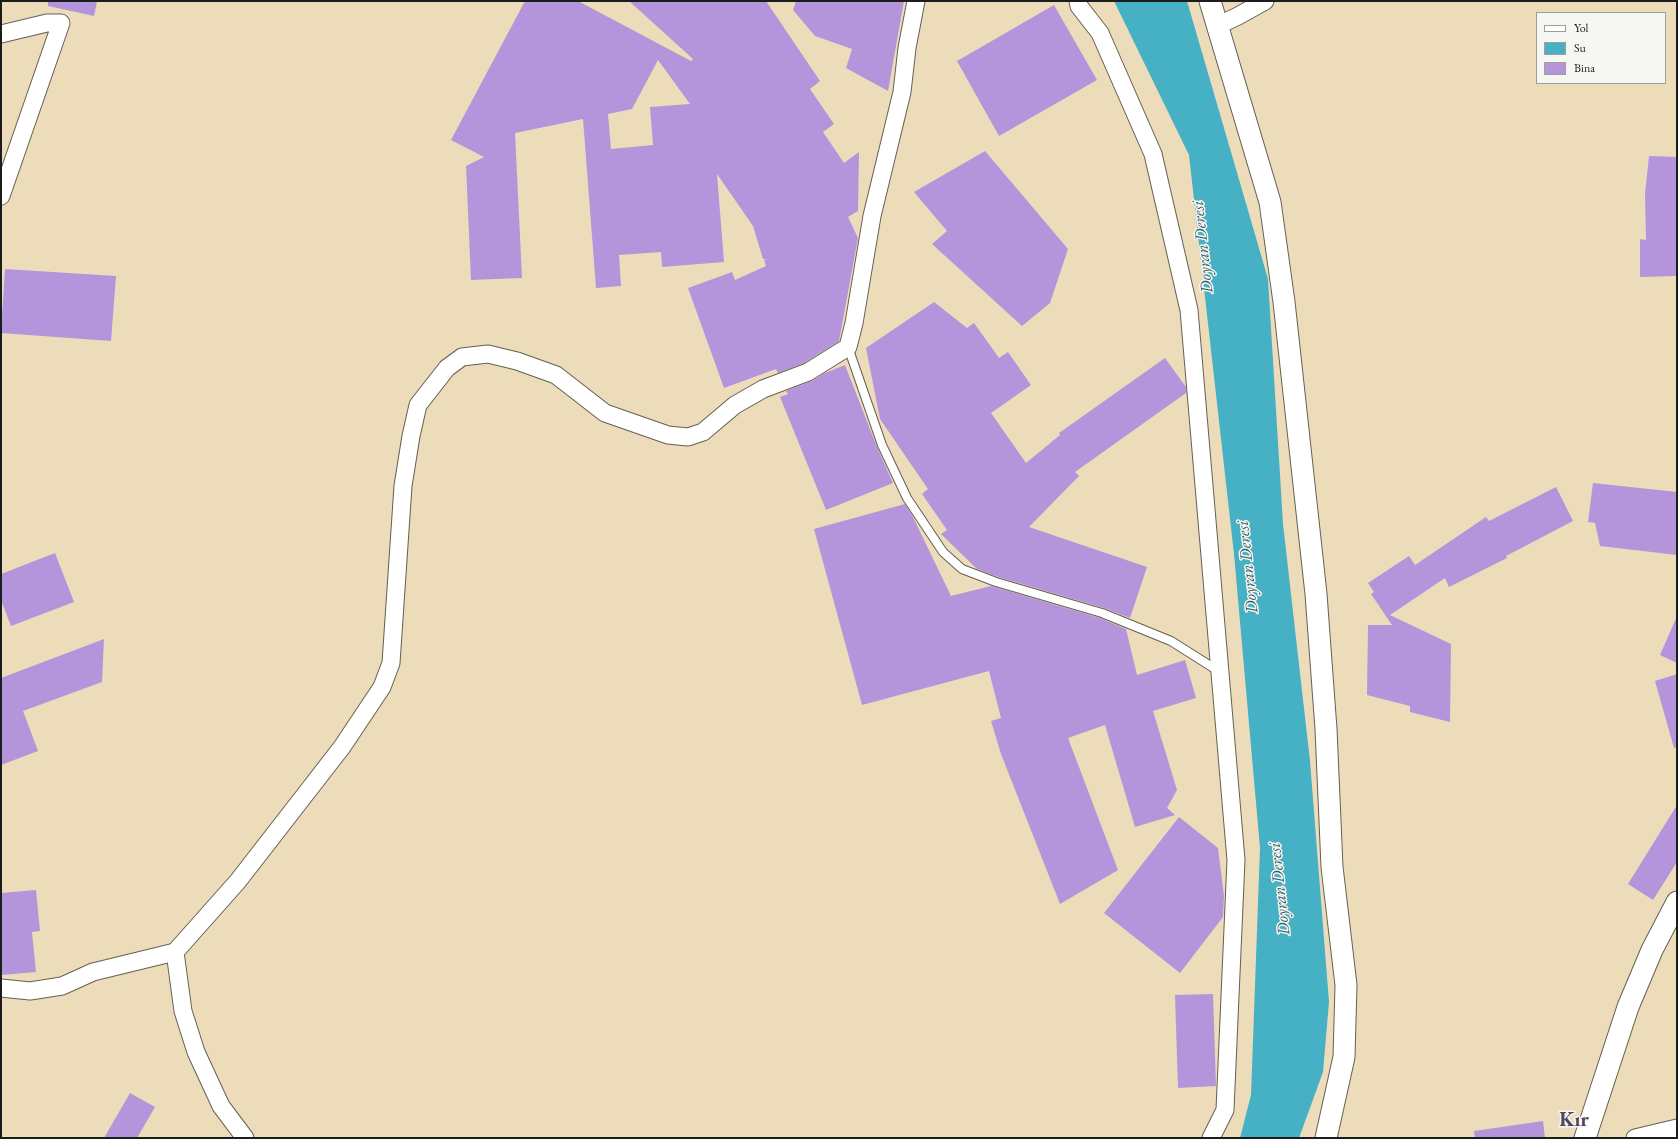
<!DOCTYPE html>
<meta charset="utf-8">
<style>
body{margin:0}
#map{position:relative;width:1678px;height:1139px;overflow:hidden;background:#eddcba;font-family:"EB Garamond",serif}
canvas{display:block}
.frame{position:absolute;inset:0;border:2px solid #1c1c1c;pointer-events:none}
.legend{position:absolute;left:1536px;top:12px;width:130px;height:72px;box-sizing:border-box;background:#f6f6f2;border:1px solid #9f9f9c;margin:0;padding:5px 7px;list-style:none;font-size:12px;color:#1c1c1c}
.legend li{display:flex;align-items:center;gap:8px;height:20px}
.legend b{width:20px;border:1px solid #9f9f9c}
</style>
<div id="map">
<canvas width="1678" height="1139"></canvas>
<div class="frame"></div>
<ul class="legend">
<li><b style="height:5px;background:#fff"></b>Yol</li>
<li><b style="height:11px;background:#46b0c4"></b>Su</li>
<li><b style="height:11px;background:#b495db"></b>Bina</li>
</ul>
</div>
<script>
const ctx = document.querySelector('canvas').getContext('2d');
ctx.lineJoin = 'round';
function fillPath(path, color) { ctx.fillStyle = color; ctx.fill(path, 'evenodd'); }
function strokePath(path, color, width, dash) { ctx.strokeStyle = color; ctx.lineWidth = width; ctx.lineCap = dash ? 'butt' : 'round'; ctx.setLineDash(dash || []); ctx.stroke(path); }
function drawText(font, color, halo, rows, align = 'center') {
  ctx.font = font + ' "EB Garamond",serif'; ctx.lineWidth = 3; ctx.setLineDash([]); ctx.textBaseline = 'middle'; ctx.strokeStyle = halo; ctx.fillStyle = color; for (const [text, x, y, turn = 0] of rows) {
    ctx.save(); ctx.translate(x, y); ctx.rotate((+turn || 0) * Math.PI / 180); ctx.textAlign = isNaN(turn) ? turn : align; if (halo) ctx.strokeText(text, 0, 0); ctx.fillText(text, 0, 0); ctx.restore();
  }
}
fillPath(new Path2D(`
 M1114 1H1187L1268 279 1283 524 1310 761 1329 1002 1323 1072 1299 1138H1240L1251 1095 1260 848 1234 554 1189 155Z`), '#46b0c4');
fillPath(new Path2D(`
 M48 1H97L94 16 48 6Z
 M525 1H578L691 61 693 59 629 1H766L820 81 810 89 834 124 823 132 844 163 859 152 858 211 848 217 858 238 839 341 804 363 778 373 776 369 724 388 688 288 732 272 735 280 766 266 764 260 767 259H763L753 226 717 174 724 262 662 267 661 252 619 255 621 286 596 288 583 119 515 133 522 278 471 280 466 166 484 157 451 140ZM658 60 690 104 650 107 653 145 611 149 608 114 632 109Z
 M796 1H904L888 91 846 68 852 49 815 36 793 10Z
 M1054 5 1097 80 999 136 957 61Z
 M985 151 1068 249 1050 303 1022 326 932 244 947 231 914 192Z
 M1649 156 1677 157V276L1640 277V239L1646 240 1645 194Z
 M5 269 116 276 111 341 1 333Z
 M934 302 967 328 974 323 999 358 1008 352 1031 385 991 413 1026 463 1060 435 1059 433 1165 358 1186 387V393L1075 472 1079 476 1029 527 1147 567 1130 618 1104 608 998 577 977 569 941 534 947 530 922 494 928 489 880 419 866 348Z
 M845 365 877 447 893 483 826 510 780 397 788 394 786 391 812 381 825 373Z
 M1593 483 1677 492V555L1600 546 1595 523 1588 522Z
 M1556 487 1573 521 1506 556 1507 558 1449 587 1445 578 1390 615 1451 644 1450 722 1410 712V706L1367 695 1368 625H1392L1371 594 1374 592 1368 583 1409 556 1415 565 1486 517 1489 521Z
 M905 504 913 517 951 596 991 586 1100 618 1126 629 1137 675 1185 660 1196 698 1153 711 1177 790 1167 808 1175 815 1135 827 1105 725 1068 738 1118 870 1060 904 1001 754 991 721 1001 718 989 671 862 705 814 529Z
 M55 553 74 602 11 626 1 600V574Z
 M1677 616V663L1660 655Z
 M104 639 102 682 23 711 38 751 1 765V678Z
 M1677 674V747L1674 748 1655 681Z
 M1677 805V862L1653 900 1628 884Z
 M1179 817 1218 848 1224 896 1223 917 1180 973 1104 913Z
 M36 890 40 931 32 932 36 972 1 975V893Z
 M1213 994 1216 1086 1178 1088 1175 995Z
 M130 1093 155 1107 137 1138H104Z
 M1543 1121 1545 1138H1475L1474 1131Z`), '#b495db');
const service = new Path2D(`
 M848 347 882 445 907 498 943 552 962 569 996 582 1102 613 1171 641 1220 672`);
const minor = new Path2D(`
 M1078 1 1079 6 1100 33 1153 154 1189 310 1236 860 1225 1110 1211 1138
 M1217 26 1238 16 1265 1
 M1 34 47 23H61L1 196
 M175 952 183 1011 196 1052 221 1106 245 1138
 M1 988 30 991 62 986 93 972 175 952 238 881 342 747 382 687 391 663 403 486 411 436 418 405 447 368 462 357 488 354 517 361 556 375 605 413 668 435 688 437 703 432 735 405 763 389 808 372 848 347 854 323 872 216 902 92 907 48 916 1
 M1635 1138 1677 1128`);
const tertiary = new Path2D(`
 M1210 1 1270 202 1284 302 1316 594 1326 729 1332 867 1346 985 1344 1057 1326 1138
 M1585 1138 1628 1007 1652 950 1677 902`);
strokePath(service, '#655f53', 10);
strokePath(minor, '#655f53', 19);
strokePath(tertiary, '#655f53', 23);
strokePath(service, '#fff', 8);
strokePath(minor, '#fff', 17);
strokePath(tertiary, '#fff', 21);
drawText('italic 17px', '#2f5f68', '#f6f6f2', [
 ["Doyran Deresi",1203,247,-96],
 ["Doyran Deresi",1248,567,-96],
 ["Doyran Deresi",1280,889,-96]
]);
drawText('bold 20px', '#51465f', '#f6f6f2', [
 ["Kır",1574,1121]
]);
</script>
